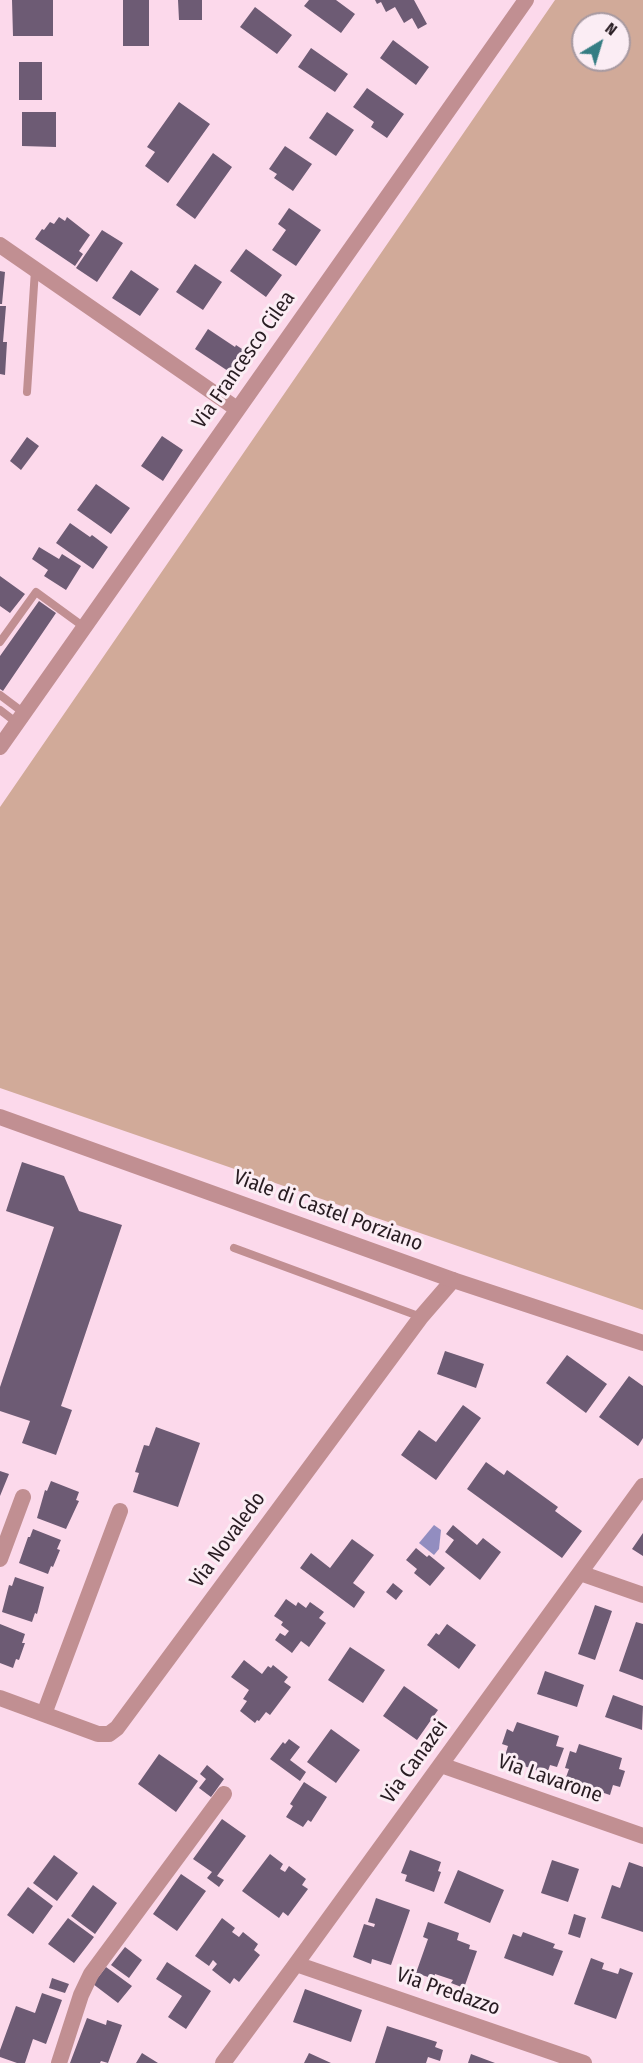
<!DOCTYPE html>
<style>
body{margin:0}
#map{position:relative;width:643px;height:2063px;overflow:hidden;background:#fcd9eb;font-family:"Fira Sans Condensed",sans-serif}
canvas{display:block}
.north{position:absolute;left:571px;top:12px;width:60px;height:60px;box-sizing:border-box;background:#fbedf4;border:2px solid #a799a0;border-radius:50%;rotate:38deg;font-size:16px;font-weight:700;line-height:24px;text-align:center;color:#281c22}
.north::after{content:'';display:block;margin:auto;width:21px;height:27px;background:#357d83;clip-path:polygon(50% 0,100% 100%,50% 72%,0 100%)}
</style>
<div id="map">
<canvas width="643" height="2063"></canvas>
<div class="north">N</div>
</div>
<script>
const ctx = document.querySelector('canvas').getContext('2d');
ctx.lineJoin = 'round';
function fillPath(path, color) { ctx.fillStyle = color; ctx.fill(path, 'evenodd'); }
function strokePath(path, color, width, dash) { ctx.strokeStyle = color; ctx.lineWidth = width; ctx.lineCap = dash ? 'butt' : 'round'; ctx.setLineDash(dash || []); ctx.stroke(path); }
function drawText(font, color, halo, rows, align = 'center') {
  ctx.font = font + ' "Fira Sans Condensed",sans-serif'; ctx.lineWidth = 6; ctx.setLineDash([]); ctx.textBaseline = 'middle'; ctx.strokeStyle = halo; ctx.fillStyle = color; for (const [text, x, y, turn = 0] of rows) {
    ctx.save(); ctx.translate(x, y); ctx.rotate((+turn || 0) * Math.PI / 180); ctx.textAlign = isNaN(turn) ? turn : align; if (halo) ctx.strokeText(text, 0, 0); ctx.fillText(text, 0, 0); ctx.restore();
  }
}
fillPath(new Path2D(`
 M555 0H643V1310L0 1088V807ZM583 24H619V60H583Z`), '#d1aa99');
fillPath(new Path2D(`
 M434 1525 441 1530 439 1549 434 1555 419 1543Z`), '#928dc0');
fillPath(new Path2D(`
 M12 0H53V36H13Z
 M123 0H149V46H123Z
 M178 0H202V20H179Z
 M309 0H336L355 14 341 33 304 6Z
 M375 0H414L427 24 418 29 412 18 404 23 395 7 386 12 381 2 377 4Z
 M255 7 292 35 277 54 240 27Z
 M393 40 429 67 416 85 380 58Z
 M311 48 348 74 335 92 298 67Z
 M19 62H42V100H19Z
 M367 88 404 114 387 138 371 127 374 122 353 107Z
 M179 102 210 124 168 183 145 166 155 152 147 147Z
 M22 112H56V147L22 146Z
 M327 112 354 130 336 156 309 138Z
 M285 146 312 164 293 191 274 178 277 174 269 169Z
 M213 153 232 167 195 219 176 205Z
 M289 208 321 230 296 266 272 250 286 230 278 224Z
 M59 217 65 221 67 217 90 235 79 251 83 254 75 266 35 239 42 229 44 230 50 222 54 224Z
 M102 230 123 243 97 282 76 268Z
 M246 249 282 275 266 297 230 271Z
 M195 264 222 282 203 310 176 292Z
 M131 270 159 289 140 316 112 298Z
 M0 271 5 272 2 304H0Z
 M0 306H6L3 342H7L5 375 0 374Z
 M208 329 235 347 236 345 248 353 234 375 195 349Z
 M162 436 183 450 163 481 141 466Z
 M27 437 39 446 21 470 10 461Z
 M96 484 130 508 111 534 77 510Z
 M70 523 90 537 92 535 108 547 93 569 56 543Z
 M39 547 59 559 62 554 81 566 66 590 44 576 48 570 32 559Z
 M0 576 25 594 10 613 0 606Z
 M39 601 56 613 3 691 0 689V656Z
 M22 1162 64 1176 79 1211 122 1225 61 1406 72 1410 56 1455 22 1443 30 1421 0 1411V1387L54 1227 6 1211Z
 M445 1351 484 1364 476 1388 437 1374Z
 M567 1355 607 1384 586 1413 546 1383Z
 M629 1376 643 1386V1438L638 1446 599 1417Z
 M463 1405 481 1418 436 1480 401 1455 419 1430 436 1442Z
 M156 1427 200 1443 178 1507 133 1492 139 1473 135 1472 144 1445 149 1446Z
 M486 1462 504 1475 507 1470 558 1507 555 1511 582 1531 562 1558 467 1489Z
 M0 1471 9 1474 0 1496Z
 M51 1481 79 1492 76 1500 79 1501 66 1529 37 1518 45 1490 47 1491Z
 M453 1525 477 1545 483 1538 501 1552 480 1580 445 1552 454 1540 446 1534Z
 M33 1529 61 1540 57 1549 60 1550 53 1567 51 1566 48 1574 19 1563 28 1537H30Z
 M643 1533V1556L632 1549Z
 M352 1539 374 1555 353 1583 365 1592 354 1608 300 1568 311 1553 330 1568Z
 M416 1548 427 1557 429 1555 445 1568 430 1586 414 1573 417 1569 406 1560Z
 M15 1577 44 1587 37 1614 35 1613 32 1622 2 1612 9 1585 12 1586Z
 M393 1583 403 1591 396 1600 386 1592Z
 M286 1599 296 1606 298 1602 306 1608 310 1602 324 1612 319 1618 326 1623 309 1647 301 1641 292 1653 275 1640 280 1633 285 1636 289 1631 281 1625 283 1622 274 1616Z
 M595 1605 612 1611 595 1660 578 1654Z
 M636 1622 643 1624V1680L619 1671Z
 M0 1624 25 1634 22 1643H25L19 1660 16 1659 13 1668 0 1663Z
 M447 1624 476 1645 459 1669 427 1645 436 1633 439 1635Z
 M350 1647 385 1670 363 1703 328 1680Z
 M244 1660 262 1674 268 1666 271 1668 273 1665 288 1677 284 1682 291 1687 270 1715 266 1712 259 1721 257 1720 255 1723 240 1711 247 1701 243 1699 249 1690 231 1677Z
 M545 1671 584 1685 577 1707 537 1694Z
 M404 1686 438 1710 417 1740 383 1716Z
 M613 1695 643 1706 642 1730 605 1717Z
 M517 1722 559 1736 556 1746 564 1748 557 1767 550 1765 547 1774 504 1759 508 1746 502 1744 507 1729 513 1732Z
 M331 1729 360 1750 336 1783 307 1762Z
 M289 1739 300 1747 290 1760 306 1772 300 1781 270 1759 283 1742 285 1744Z
 M579 1744 622 1758 619 1769 625 1771 620 1787 613 1785 610 1795 565 1780 569 1769 565 1768 570 1751 576 1753Z
 M159 1754 198 1781 176 1812 138 1784Z
 M207 1765 224 1779 211 1797 199 1788 206 1779 200 1774Z
 M304 1782 327 1797 311 1822 308 1820 303 1827 286 1817 293 1806 290 1804Z
 M222 1819 246 1836 217 1876 224 1880 219 1887 207 1878 212 1872 193 1859Z
 M410 1850 441 1862 438 1871 441 1872 434 1892 405 1881 407 1875 401 1873Z
 M270 1854 283 1864 280 1869 285 1872 289 1866 306 1879 302 1885 308 1889 288 1916 283 1912 279 1918 242 1891Z
 M54 1855 78 1873 57 1901 33 1883Z
 M552 1860 579 1869 568 1902 541 1893Z
 M629 1862 643 1867V1932L601 1918 612 1885 620 1888Z
 M458 1870 504 1890 490 1923 444 1903Z
 M181 1874 206 1891 177 1931 153 1914Z
 M93 1885 117 1903 95 1934 71 1916Z
 M28 1887 53 1906 33 1934 7 1915Z
 M376 1898 410 1910 391 1965 372 1959 371 1964 353 1957 364 1924 374 1927 375 1924 368 1922Z
 M574 1914 586 1918 580 1938 568 1934Z
 M68 1918 94 1937 74 1963 48 1944Z
 M222 1918 235 1928 232 1932 239 1937 243 1932 258 1944 254 1950 260 1955 239 1982 234 1978 230 1984 212 1970 217 1964 213 1960 209 1966 195 1956Z
 M428 1922 459 1933 457 1940 470 1945 469 1949 477 1951 464 1988 451 1983 453 1980 435 1974 434 1979 416 1973 428 1939 423 1937Z
 M523 1932 555 1944 553 1948 563 1951 553 1976 504 1958 513 1934 521 1937Z
 M125 1947 142 1960 129 1978 111 1965Z
 M591 1958 604 1963 602 1969 618 1974 620 1968 633 1973 616 2019 574 2004Z
 M167 1962 211 1991 186 2029 168 2017 182 1996 156 1979Z
 M106 1967 132 1986 118 2003 93 1984Z
 M52 1978 69 1984 65 1993 49 1988Z
 M305 1989 362 2010 351 2042 293 2022Z
 M42 1993 62 2000 46 2044 33 2039 25 2063H17L0 2057V2050L16 2006 35 2013Z
 M87 2018 106 2025 107 2020 122 2025 108 2063 101 2061 100 2063H70Z
 M387 2026 437 2042 435 2047 443 2050 440 2061 428 2057 426 2063H375Z
 M142 2053 158 2063H136Z
 M309 2053 331 2063H304Z
 M471 2054 495 2063H468Z`), '#6d5b74');
strokePath(new Path2D(`
 M27 392 35 270
 M0 642 36 592 84 627
 M0 695 24 713
 M0 710 17 723
 M234 1248 421 1317`), '#c18f92', 8);
strokePath(new Path2D(`
 M0 245 237 409
 M0 747 526 0
 M0 1559 23 1497
 M580 1573 643 1595
 M0 1698 98 1734H109L117 1728 421 1317 453 1280
 M44 1714 120 1511
 M441 1765 643 1836
 M296 1964 584 2063
 M59 2063 81 1995 91 1974 224 1794
 M223 2063 296 1964 643 1486`), '#c18f92', 16);
strokePath(new Path2D(`
 M0 1117 453 1280 643 1343`), '#c18f92', 16);
drawText('21px', '#281c22', '#fbedf4', [
 ["Via Francesco Cilea",244,360,-55],
 ["Viale di Castel Porziano",328,1211,20],
 ["Via Novaledo",228,1540,-54],
 ["Via Canazei",415,1762,-54],
 ["Via Lavarone",550,1779,19],
 ["Via Predazzo",448,1992,19]
]);
</script>
